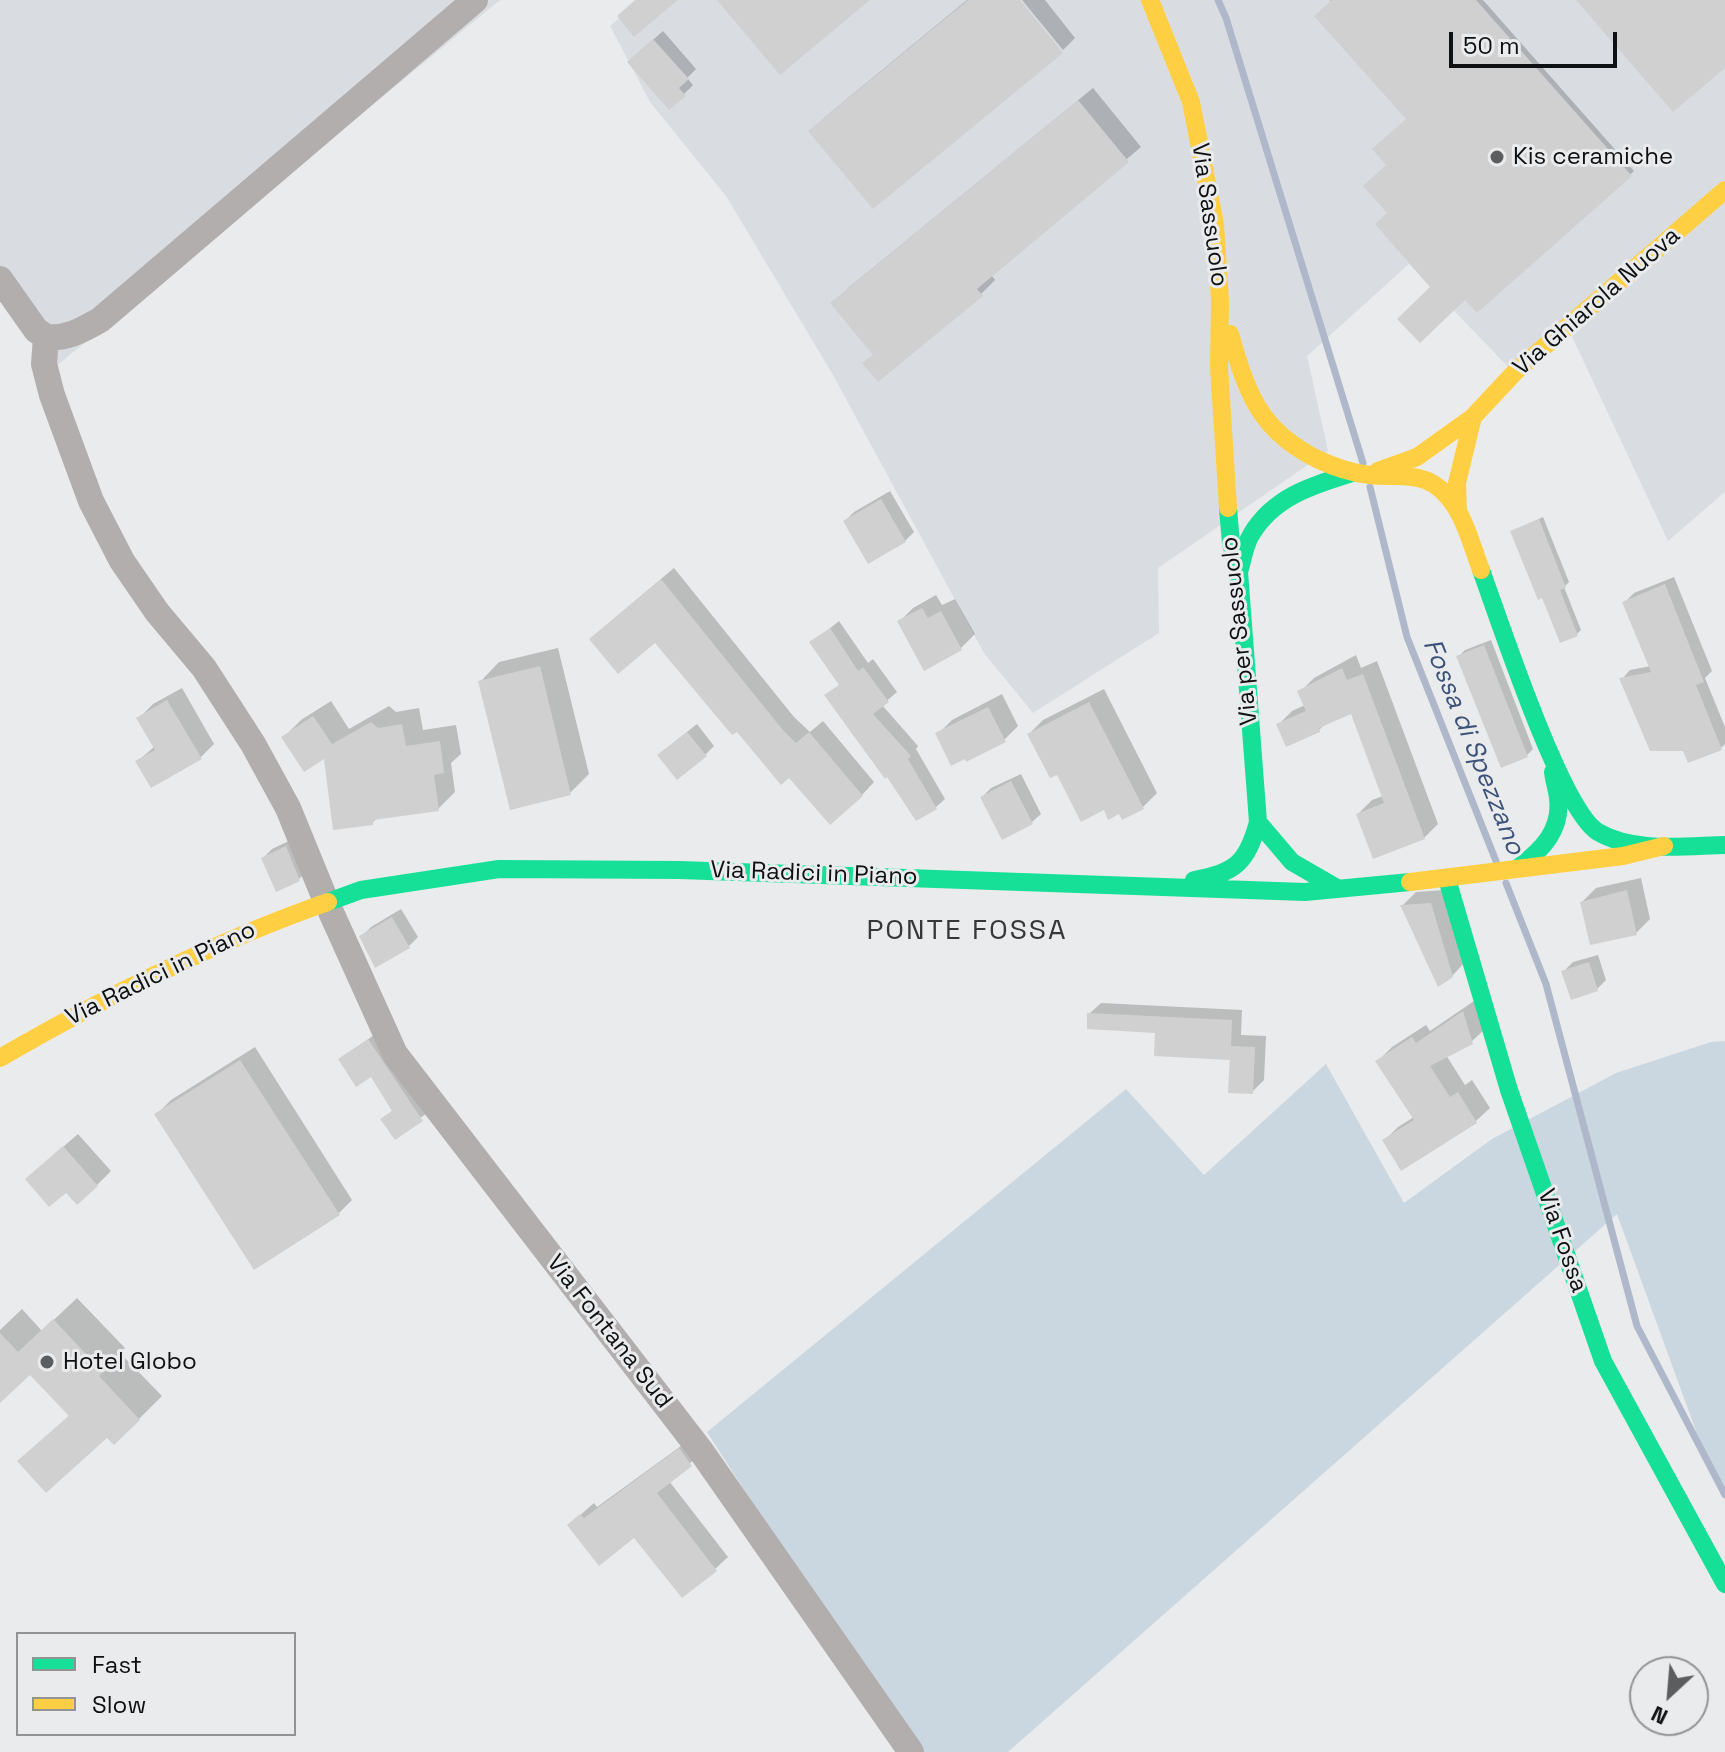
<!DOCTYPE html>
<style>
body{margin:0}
#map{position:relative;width:1725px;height:1752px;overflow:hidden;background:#eaebec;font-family:"Space Grotesk",sans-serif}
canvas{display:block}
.legend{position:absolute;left:16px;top:1632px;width:280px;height:104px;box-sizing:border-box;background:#e9ebed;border:2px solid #929395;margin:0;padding:10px 14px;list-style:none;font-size:24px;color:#0f1011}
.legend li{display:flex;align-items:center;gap:16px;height:40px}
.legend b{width:40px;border:2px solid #929395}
.north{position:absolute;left:1629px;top:1656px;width:80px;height:80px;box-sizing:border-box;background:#e9ebed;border:2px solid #929395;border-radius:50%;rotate:206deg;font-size:22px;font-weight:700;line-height:32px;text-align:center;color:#0f1011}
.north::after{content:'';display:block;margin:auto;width:28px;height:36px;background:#5c5d5e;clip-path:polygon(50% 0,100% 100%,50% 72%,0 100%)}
.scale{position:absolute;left:1449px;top:32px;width:168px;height:36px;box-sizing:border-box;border:4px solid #0f1011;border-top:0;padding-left:10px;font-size:24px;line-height:28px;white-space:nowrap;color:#0f1011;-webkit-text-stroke:6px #e9ebed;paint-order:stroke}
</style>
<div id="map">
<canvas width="1725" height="1752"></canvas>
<ul class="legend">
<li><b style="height:10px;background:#16e098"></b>Fast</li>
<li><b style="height:10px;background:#ffcf43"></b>Slow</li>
</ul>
<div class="north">N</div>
<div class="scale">50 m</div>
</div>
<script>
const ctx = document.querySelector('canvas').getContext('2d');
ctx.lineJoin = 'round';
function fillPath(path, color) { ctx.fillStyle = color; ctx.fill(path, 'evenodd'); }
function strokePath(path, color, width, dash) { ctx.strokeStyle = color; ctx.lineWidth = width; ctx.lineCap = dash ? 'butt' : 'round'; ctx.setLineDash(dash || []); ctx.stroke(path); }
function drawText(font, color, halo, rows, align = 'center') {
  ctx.font = font + ' "Space Grotesk",sans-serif'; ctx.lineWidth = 6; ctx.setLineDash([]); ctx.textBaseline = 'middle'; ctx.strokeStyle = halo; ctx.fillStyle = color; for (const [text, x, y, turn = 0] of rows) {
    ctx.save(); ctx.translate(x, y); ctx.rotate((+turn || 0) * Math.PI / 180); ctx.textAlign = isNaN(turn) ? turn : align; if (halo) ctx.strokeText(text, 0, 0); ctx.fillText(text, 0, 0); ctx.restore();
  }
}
fillPath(new Path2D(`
 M0 0H500L54 368 0 293Z
 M640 0H1725V492L1668 541 1567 326 1513 372 1409 264 1307 356 1328 451 1158 568 1159 633 1033 713 984 653 833 375 726 196 650 102 610 26Z`), '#d9dde1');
fillPath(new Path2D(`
 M1725 1041V1492L1704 1453 1617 1214 1008 1752H912L707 1432 1126 1089 1204 1175 1326 1064 1404 1203 1492 1139 1616 1073 1711 1042Z`), '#cbd7e0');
fillPath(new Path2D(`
 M967 0H1017L811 131 825 117Z
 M1022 0H1045L1075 38 1063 50Z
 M1330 0H1483L1634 171 1477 310 1465 297 1433 287 1390 213 1408 119Z
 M663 31 696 69 687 78 693 85 684 94 638 53Z
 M1093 88 1141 147 991 275 995 280 981 294 878 379 875 354 847 289Z
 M890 491 914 532 905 541 845 521 854 512Z
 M1543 517 1569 582 1564 587 1581 630 1577 634 1513 531Z
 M674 568 794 717 810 732 823 721 874 782 862 795 789 775 656 640 604 627Z
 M1674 577 1712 671 1705 678 1725 727V744L1721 748 1685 749 1622 679 1630 670 1651 666 1625 602 1634 593Z
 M936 595 942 605 955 599 975 634 961 648 899 622 913 608Z
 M839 621 868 663 873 659 897 692 882 705 918 746 916 749 945 799 936 807 888 774 827 696 841 683 812 643Z
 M1491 640 1533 749 1527 755 1458 657 1465 650Z
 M558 648 589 774 570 793 481 681 499 662Z
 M1356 655 1361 668 1377 661 1438 824 1424 838 1358 814 1372 800 1383 796 1352 711 1327 722 1319 730 1278 725 1292 711 1305 705 1300 692 1314 678Z
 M182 688 214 744 201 757 138 761 155 746 139 718 153 704Z
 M1104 689 1157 793 1143 807 1120 812 1104 807 1058 772 1029 734 1043 720Z
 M1002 694 1018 726 1004 740 938 734 952 720Z
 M331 701 349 729 389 706 396 712 419 708 423 730 456 725 461 754 451 763 455 792 438 809 377 818 372 823 326 756 284 737 301 720Z
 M697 724 714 746 705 755 668 747Z
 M1021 774 1041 814 1032 822 982 797 991 788Z
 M295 838 308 870 299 879 277 889 263 858 272 849Z
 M1641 878 1650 919 1636 933 1582 902 1596 888Z
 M1445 890 1466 961 1452 976 1402 906 1416 892Z
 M401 909 418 937 409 946 362 936 371 927Z
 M1598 955 1606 980 1597 989 1564 971 1573 962Z
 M1477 999 1486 1028 1471 1042 1446 1055 1465 1085 1472 1080 1490 1108 1476 1121 1384 1141 1398 1127 1414 1117 1378 1061 1392 1047 1426 1025 1430 1031Z
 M1101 1003 1242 1010 1241 1035 1266 1036 1264 1080 1252 1092 1232 1055 1089 1014Z
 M378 1032 431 1110 395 1137 383 1119 394 1109 372 1075 340 1060Z
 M255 1047 352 1200 338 1214 157 1114 171 1100Z
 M78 1134 111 1171 97 1185 41 1166Z
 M77 1298 125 1348 120 1353 162 1396 139 1419 43 1439 70 1415 30 1372 0 1400V1330L22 1309 42 1331Z
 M692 1438 703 1452 669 1481 728 1557 715 1569 635 1535 569 1525 594 1503 597 1507Z`), '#0003');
strokePath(new Path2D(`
 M1218 0 1226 18 1363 463
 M1370 487 1407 637 1496 861
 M1506 883 1546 984 1637 1326 1725 1495`), '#aeb8ca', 7);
fillPath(new Path2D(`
 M635 0H678L634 37 617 16Z
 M717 0H870L780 75Z
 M968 0H1020L1063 53 873 209 808 131Z
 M1332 0H1476L1632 176 1477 313 1465 300 1420 343 1397 319 1430 287 1375 224 1387 213 1363 186 1386 165 1372 149 1406 119 1314 16Z
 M1576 0H1725V68L1673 112Z
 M653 39 689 79 679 88 686 96 669 110 627 62Z
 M1078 100 1129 162 977 289 983 296 878 382 862 363 873 355 830 303Z
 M881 499 906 542 868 564 843 521Z
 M1539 519 1566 588 1560 590 1578 636 1560 643 1542 598 1538 600 1510 531Z
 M661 579 782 729 796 743 809 732 863 796 830 825 789 778 781 785 737 732 732 735 655 643 618 674 589 639Z
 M1665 584 1704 682 1696 685 1722 750 1688 763 1683 751H1650L1619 678 1651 672 1622 602Z
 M922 608 928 618 941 611 962 650 924 671 897 621Z
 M830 628 858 671 863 667 889 702 873 714 911 756 908 759 937 809 916 821 887 777 885 779 824 695 839 685 809 642Z
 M1484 645 1528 757 1501 768 1456 656Z
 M540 666 571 795 510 810 478 681Z
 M1342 668 1347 680 1363 674 1425 839 1373 859 1356 814 1384 803 1351 714 1319 728 1320 732 1286 747 1276 724 1306 711 1297 691Z
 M167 700 202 759 151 788 135 761 155 750 136 718Z
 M1089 702 1144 809 1122 820 1119 814 1108 820 1104 810 1081 822 1057 775 1050 778 1027 734Z
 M988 707 1006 742 966 762 965 759 951 766 935 733Z
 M313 716 332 744 371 722 378 728 402 724 406 746 440 741 444 773 434 775 439 811 373 820V825L333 830 324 759 304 772 281 737Z
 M687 732 707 756 677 780 657 755Z
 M1011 781 1033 824 1002 840 980 797Z
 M286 846 300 881 276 892 261 858Z
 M1627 890 1637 935 1590 945 1580 902Z
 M1431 903 1453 977 1438 987 1400 905Z
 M392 917 410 948 375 968 359 936Z
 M1589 962 1598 991 1571 1000 1561 971Z
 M1463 1011 1473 1044 1430 1066 1450 1097 1458 1092 1477 1123 1401 1171 1382 1140 1414 1120 1375 1061 1412 1037 1416 1043Z
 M1087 1013 1232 1020 1231 1046 1255 1047 1253 1094 1228 1093 1230 1054V1060L1154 1056 1155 1033 1087 1029Z
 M368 1039 423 1121 395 1140 380 1119 392 1111 371 1077 356 1087 338 1059Z
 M240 1060 340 1215 254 1270 154 1114Z
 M63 1146 98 1186 77 1205 66 1193 49 1207 25 1179Z
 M53 1319 103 1372 99 1376 140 1420 114 1445 107 1438 46 1493 17 1461 69 1416 30 1375 0 1403V1333L18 1352Z
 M679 1448 692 1466 657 1493 717 1571 682 1598 634 1538 599 1566 567 1525 580 1514 584 1518Z`), '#d0d0d0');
strokePath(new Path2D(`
 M0 279 36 330 46 337 44 364 52 395 91 501 122 561 157 612 204 668 253 744 288 808 326 901 395 1054 701 1451 911 1752
 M46 337C67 339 82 330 100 320L475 0`), '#b1aead', 26);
strokePath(new Path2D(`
 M1481 570C1499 619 1561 810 1598 832 1634 853 1685 846 1725 845
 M1239 572C1243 560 1244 546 1251 535 1273 497 1313 485 1352 473
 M1258 822 1292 862 1337 888
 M1518 868C1542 850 1562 830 1558 798 1557 789 1554 781 1553 772
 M1447 879 1509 1090 1603 1361 1725 1584
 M1194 880C1235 873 1247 863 1258 822L1239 572 1231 544 1228 508
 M328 902 361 890 499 869 680 870 1305 892 1410 882`), '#16e098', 18);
strokePath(new Path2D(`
 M1150 0 1191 102 1215 224 1220 301 1219 367 1228 508
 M1230 334C1247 393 1259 430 1317 459 1334 467 1351 473 1370 475 1391 478 1416 472 1435 485 1462 503 1470 541 1481 570
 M1378 471 1417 457 1473 417 1515 372 1725 190
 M1458 510 1457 483 1473 417
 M1410 882 1623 856 1664 846
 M0 1058C105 997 213 942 328 902`), '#ffcf43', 18);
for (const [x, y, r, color] of [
 [1497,157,8,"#5c5d5e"],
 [47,1362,8,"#5c5d5e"]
]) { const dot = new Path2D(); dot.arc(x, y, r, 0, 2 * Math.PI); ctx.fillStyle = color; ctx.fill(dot); strokePath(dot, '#e9ebed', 3); }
drawText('24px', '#0f1011', '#e9ebed', [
 ["Kis ceramiche",1513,157],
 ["Hotel Globo",63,1362]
], 'left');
drawText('24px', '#0f1011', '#e9ebed', [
 ["Via Sassuolo",1209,215,82],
 ["Via Ghiarola Nuova",1597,302,-41],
 ["Via per Sassuolo",1240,631,-96],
 ["Via Radici in Piano",814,874,2],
 ["Via Radici in Piano",161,974,-26],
 ["Via Fossa",1562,1241,71],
 ["Via Fontana Sud",609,1332,52]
]);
drawText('italic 26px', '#3d5279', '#e9ebed', [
 ["Fossa di Spezzano",1473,747,68]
]);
ctx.letterSpacing = '2px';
drawText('28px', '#363739', '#e9ebed', [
 ["PONTE FOSSA",967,931]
]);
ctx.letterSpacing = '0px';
</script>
